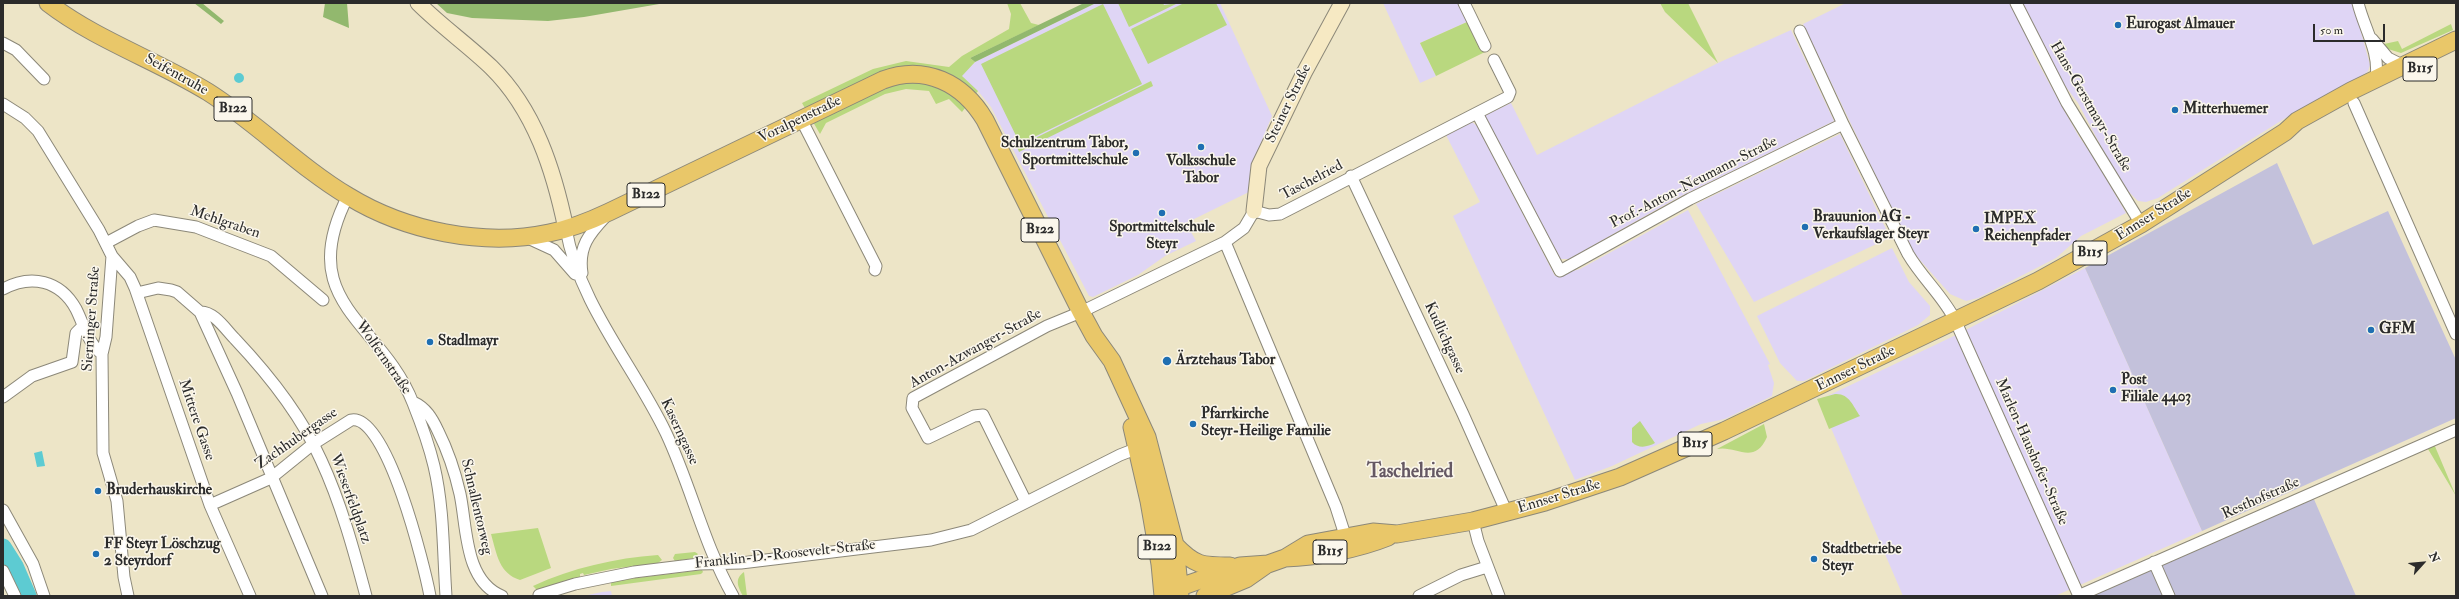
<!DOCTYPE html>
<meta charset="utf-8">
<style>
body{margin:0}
#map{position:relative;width:2459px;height:599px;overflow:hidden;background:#ede5c7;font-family:"IM FELL Double Pica",serif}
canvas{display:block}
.frame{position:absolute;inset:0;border:4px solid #2b2b2b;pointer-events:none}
.north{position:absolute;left:2403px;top:543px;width:40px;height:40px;-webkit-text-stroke:3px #fbf7ec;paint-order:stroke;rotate:63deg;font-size:11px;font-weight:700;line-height:16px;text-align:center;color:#2b2b2b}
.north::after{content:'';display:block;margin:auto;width:14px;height:18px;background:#2b2b2b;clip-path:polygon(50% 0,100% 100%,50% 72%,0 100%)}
.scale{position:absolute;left:2313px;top:24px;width:72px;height:18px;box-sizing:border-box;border:2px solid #2b2b2b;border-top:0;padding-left:5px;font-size:12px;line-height:14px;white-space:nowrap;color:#2b2b2b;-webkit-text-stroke:3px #fbf7ec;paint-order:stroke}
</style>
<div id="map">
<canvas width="2459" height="599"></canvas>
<div class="frame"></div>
<div class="north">N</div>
<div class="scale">50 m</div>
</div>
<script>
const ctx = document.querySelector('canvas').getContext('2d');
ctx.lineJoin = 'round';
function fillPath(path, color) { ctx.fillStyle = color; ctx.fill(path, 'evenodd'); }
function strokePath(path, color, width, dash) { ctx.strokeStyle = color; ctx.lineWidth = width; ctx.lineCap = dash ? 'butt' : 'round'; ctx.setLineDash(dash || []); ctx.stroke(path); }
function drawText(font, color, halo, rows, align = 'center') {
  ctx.font = font + ' "IM FELL Double Pica",serif'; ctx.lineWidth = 3; ctx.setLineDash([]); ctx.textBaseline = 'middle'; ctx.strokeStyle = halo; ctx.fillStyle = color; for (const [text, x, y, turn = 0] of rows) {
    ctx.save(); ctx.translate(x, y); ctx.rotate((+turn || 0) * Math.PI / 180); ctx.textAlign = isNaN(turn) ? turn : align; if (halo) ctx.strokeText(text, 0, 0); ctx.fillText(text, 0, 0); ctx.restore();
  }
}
fillPath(new Path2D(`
 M1096 3H1220L1272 116 1253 162 1251 191 1186 223 1196 241 1165 256 1138 275 1093 297 1089 296 991 107 978 91 961 76 975 62Z
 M1383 3H1458L1467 22 1420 43 1436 76 1420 83Z
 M1846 3H2011L2029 37 2033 54 2078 135 2094 158 2126 213 2081 236 2056 258 1978 298 1966 301 1950 294 1912 251 1803 24Z
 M2021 3H2353L2370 65 2368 71 2360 78 2287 117 2158 198 2146 202 2138 201 2127 190 2111 165 2078 103 2063 83Z
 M1791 30 1834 121 1677 198 1569 259H1560L1555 256 1484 116 1511 103 1537 155 1718 63Z
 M1472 122 1477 126 1555 276 1580 269 1688 210 1770 364 1768 365 1774 383 1772 396 1725 419 1701 424 1612 466 1575 480 1453 216 1480 202 1446 135Z
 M1840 134 1887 231V239L1754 302 1696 204Z
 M1892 248 1909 282 1930 306V315L1918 325 1804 381H1797L1780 363 1757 316Z
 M2085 268 2202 531 2055 596H1903L1819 400 1956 335Z
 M611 591 612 596H583L602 592Z`), '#dfd5f5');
fillPath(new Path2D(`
 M2277 163 2313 245 2388 211 2456 360V418L2202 531 2085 268Z
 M2313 497 2356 596H2089Z`), '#c3c1db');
fillPath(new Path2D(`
 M1007 3H1020L1031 23 1039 25 970 58 975 62 962 76 978 91 962 112 949 99 936 104 929 91 906 89 885 94 826 123 820 134 802 103 873 69 906 61 949 67 962 56 1009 29 1011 14Z
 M1118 3H1163L1164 5 1178 3 1129 27Z
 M1184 3H1216L1227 25 1148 64 1131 29Z
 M1458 3H1461L1485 52 1436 76 1420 43 1467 22Z
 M1660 3H1688L1718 63 1665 12Z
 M1103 4 1142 84 1020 144 981 64Z
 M2451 24 2453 30 2401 53 2388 49 2384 44 2398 41 2402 49Z
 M1151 81 1153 86 1019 152 1017 147Z
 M1835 394C1849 393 1853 406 1860 416L1829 429 1817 399Z
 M1640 421 1655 443C1648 447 1638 449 1632 442V428Z
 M1764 424 1767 437C1754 466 1736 445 1717 449Z
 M2434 444 2456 496 2428 449 2313 497Z
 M538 528 551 568 520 580C499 573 497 555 491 534Z
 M695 552 698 554 694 558 675 561 673 558 675 554Z
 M658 555 662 560 658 563 611 569 584 575 583 573 580 574V577L538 591 533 586C572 568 615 558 658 555Z
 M702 570 703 572 701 574 611 586V581Z
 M744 572 747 596H743C738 587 734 579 744 572Z`), '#b9d87f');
fillPath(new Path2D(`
 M194 3H202L224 21 221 24Z
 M325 3H347L349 28 323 17Z
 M436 3H665L584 17 548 21 472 18 447 13Z
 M1084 3H1096L975 62 970 58Z`), '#92b86e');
fillPath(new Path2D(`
 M234 78a5 5 0 1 1 10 0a5 5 0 1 1-10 0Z
 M42 451 45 466 37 467 34 453Z`), '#5dcbd2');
strokePath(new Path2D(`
 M3 547 15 566 28 596`), '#5dcbd2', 17);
const street = new Path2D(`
 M1464 3 1485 46
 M2016 3 2067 103 2141 224
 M2358 3C2364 28 2380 52 2376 78
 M1800 31 1843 124
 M2372 39 2388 58 2402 65
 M3 43 16 50 44 79
 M2354 103 2456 334
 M3 104 25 118 38 131 99 230 112 256 106 337 102 354 103 453 117 501 124 577 128 596
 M1477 113 1560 271 1690 199 1843 124 1908 254C1922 278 1943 296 1955 320L2079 596
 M801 119 876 266 875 270
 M1351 176 1463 414 1507 513
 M348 196C293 303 381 321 413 403 421 423 429 445 434 466 444 508 443 553 446 596
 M566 229C579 304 634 366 666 433 691 486 704 545 733 596
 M528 238 554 250 575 274
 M1225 242 1336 507 1345 535
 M106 243 138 226 154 220 196 227 271 256 323 300
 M112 256 130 277 135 288 210 505 250 596
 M582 273C578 247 589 234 606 216
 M3 289C31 274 60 280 76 309 84 325 88 343 102 354
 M137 293 158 288 171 290 177 292 200 312 237 393 322 596
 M200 312C214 311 226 330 235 339 269 375 301 415 321 460 341 503 354 551 366 596
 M3 397 32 376 72 362 76 333 83 326
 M413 402C426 408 432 418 438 431 448 451 455 472 460 494 467 526 464 581 502 596
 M1026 502 983 415 974 416 928 438 912 408 913 398 1047 326 1081 312 1225 242 1244 228 1254 211 1269 215 1280 214 1508 97 1510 92 1494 60
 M210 505 271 478 313 444 351 420C387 412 425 569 430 596
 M3 510 33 564 44 596
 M1473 521 1478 541 1499 596
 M2154 562 2169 596
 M3 571 15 596
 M539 595 575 584 634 572 699 564 741 563 931 540 971 530 1120 455 1138 448
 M1419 596 1461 575 1487 567
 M2078 596 2456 430`);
const secondary = new Path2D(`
 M418 3C441 26 468 45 491 67 535 110 554 171 566 229
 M1254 211 1259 166 1304 73 1342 3`);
const primary = new Path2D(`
 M48 3C96 40 156 60 208 92 257 123 298 166 348 196 405 231 483 247 549 233 570 229 590 221 609 212L883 80C925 64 963 83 985 120L1081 312 1094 336 1112 361 1147 437 1175 545 1180 596
 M1132 427 1149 501 1160 564 1163 596
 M1175 545C1195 566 1202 566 1230 566
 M1285 558C1317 557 1358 549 1388 537
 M1163 593 1240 566 1268 564 1285 558 1308 544 1373 532 1397 534 1473 521 1545 502 1620 477 1724 431 2038 281 2141 224 2285 132 2297 121 2351 91 2456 40
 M1205 596 1246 579 1266 565`);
strokePath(street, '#8c8879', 13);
strokePath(secondary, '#8c8879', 17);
strokePath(primary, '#8c8879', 19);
strokePath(street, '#fff', 11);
strokePath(secondary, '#f6e9c3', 15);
strokePath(primary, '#e9c769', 17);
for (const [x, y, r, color] of [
 [2118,25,4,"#1f6fb2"],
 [2175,110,4,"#1f6fb2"],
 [1201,147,4,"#1f6fb2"],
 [1136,153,4,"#1f6fb2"],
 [1162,213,4,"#1f6fb2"],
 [1805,227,4,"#1f6fb2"],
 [1976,229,4,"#1f6fb2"],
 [2371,330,4,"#1f6fb2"],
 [430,342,4,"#1f6fb2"],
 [1167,361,5,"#1f6fb2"],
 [2113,390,4,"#1f6fb2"],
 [1193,424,4,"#1f6fb2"],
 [98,491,4,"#1f6fb2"],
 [96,554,4,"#1f6fb2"],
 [1814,559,4,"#1f6fb2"]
]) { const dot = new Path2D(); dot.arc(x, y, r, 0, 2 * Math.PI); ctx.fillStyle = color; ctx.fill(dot); strokePath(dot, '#fbf7ec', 1.5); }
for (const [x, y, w] of [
 [2420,69,34],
 [233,109,38],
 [646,195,38],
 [1040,230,38],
 [2090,253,34],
 [1695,444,34],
 [1157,547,38],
 [1330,552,34]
]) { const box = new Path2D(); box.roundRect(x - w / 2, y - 12, w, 24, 3); ctx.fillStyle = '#fbf7ec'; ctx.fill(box); strokePath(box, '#2b2b2b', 1); }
drawText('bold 14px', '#2b2b2b', null, [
 ["B115",2420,69],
 ["B122",233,109],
 ["B122",646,195],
 ["B122",1040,230],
 ["B115",2090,253],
 ["B115",1695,444],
 ["B122",1157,547],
 ["B115",1330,552]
]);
drawText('bold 15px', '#2b2b2b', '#fbf7ec', [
 ["Eurogast Almauer",2126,25],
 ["Mitterhuemer",2183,110],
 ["Schulzentrum Tabor,",1128,144,"right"],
 ["Sportmittelschule",1128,161,"right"],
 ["Volksschule",1201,162,"center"],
 ["Tabor",1201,179,"center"],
 ["Brauunion AG -",1813,218],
 ["Verkaufslager Steyr",1813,235],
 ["IMPEX",1984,220],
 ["Reichenpfader",1984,237],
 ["Sportmittelschule",1162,228,"center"],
 ["Steyr",1162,245,"center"],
 ["GFM",2379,330],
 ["Stadlmayr",438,342],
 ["Ärztehaus Tabor",1176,361],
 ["Post",2121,381],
 ["Filiale 4403",2121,398],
 ["Pfarrkirche",1201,415],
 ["Steyr-Heilige Familie",1201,432],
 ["Bruderhauskirche",106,491],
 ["FF Steyr Löschzug",104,545],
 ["2 Steyrdorf",104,562],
 ["Stadtbetriebe",1822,550],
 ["Steyr",1822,567]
], 'left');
drawText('15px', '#2b2b2b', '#fbf7ec', [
 ["Seifentruhe",176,75,29],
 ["Steiner Straße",1289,104,-64],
 ["Hans-Gerstmayr-Straße",2090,107,60],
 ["Voralpenstraße",800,120,-26],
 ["Taschelried",1312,181,-28],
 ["Prof.-Anton-Neumann-Straße",1694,183,-27],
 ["Ennser Straße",2154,215,-32],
 ["Mehlgraben",225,223,19],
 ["Sierninger Straße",92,319,-86],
 ["Kudlichgasse",1444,338,65],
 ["Anton-Azwanger-Straße",976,349,-29],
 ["Wolfernstraße",383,358,55],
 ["Ennser Straße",1856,369,-26],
 ["Mittere Gasse",196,420,71],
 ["Kaserngasse",679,432,65],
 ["Zachhubergasse",297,439,-35],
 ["Marlen-Haushofer-Straße",2031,452,66],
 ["Ennser Straße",1559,497,-17],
 ["Wieserfeldplatz",350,499,70],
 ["Resthofstraße",2261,499,-24],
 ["Schnallentorweg",476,507,77],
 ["Franklin-D.-Roosevelt-Straße",785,555,-6]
]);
drawText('bold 19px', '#655863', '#fbf7ec', [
 ["Taschelried",1410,473]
]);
</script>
